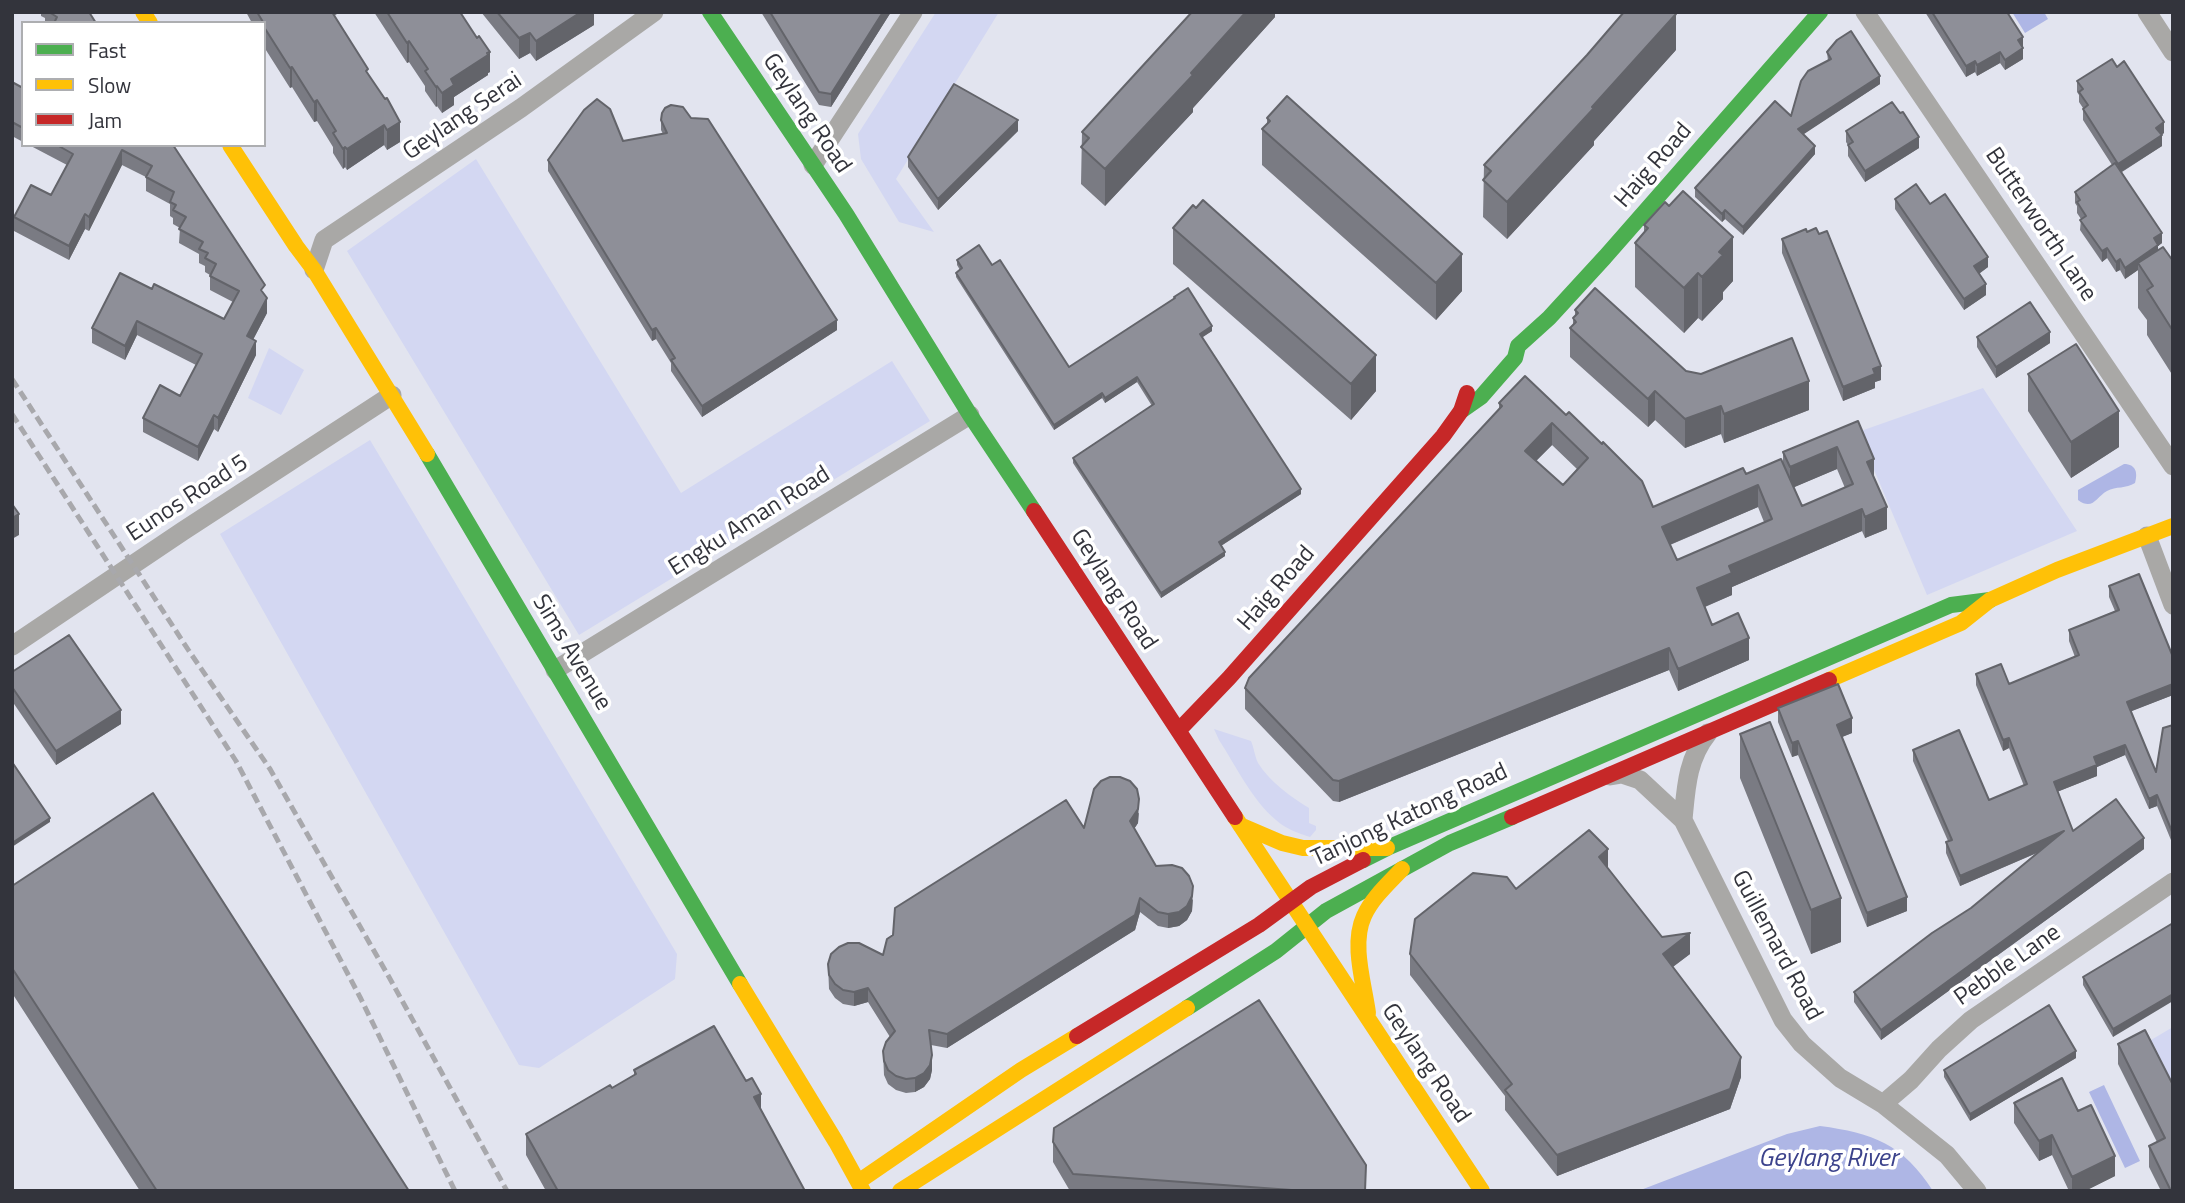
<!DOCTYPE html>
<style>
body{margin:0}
#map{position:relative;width:2185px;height:1203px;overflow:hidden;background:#e2e4ef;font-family:"Titillium Web",sans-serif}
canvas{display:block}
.frame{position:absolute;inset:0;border:14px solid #33343c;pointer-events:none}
.legend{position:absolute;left:21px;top:21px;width:245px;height:126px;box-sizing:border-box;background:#fff;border:2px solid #adaeb1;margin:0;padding:9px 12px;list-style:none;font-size:21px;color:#33343c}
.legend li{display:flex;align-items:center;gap:14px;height:35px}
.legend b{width:35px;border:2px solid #adaeb1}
</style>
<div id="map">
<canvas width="2185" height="1203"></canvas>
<div class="frame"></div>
<ul class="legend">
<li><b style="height:9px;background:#4caf50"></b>Fast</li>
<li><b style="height:9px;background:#ffc107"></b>Slow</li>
<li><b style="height:9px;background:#c62828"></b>Jam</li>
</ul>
</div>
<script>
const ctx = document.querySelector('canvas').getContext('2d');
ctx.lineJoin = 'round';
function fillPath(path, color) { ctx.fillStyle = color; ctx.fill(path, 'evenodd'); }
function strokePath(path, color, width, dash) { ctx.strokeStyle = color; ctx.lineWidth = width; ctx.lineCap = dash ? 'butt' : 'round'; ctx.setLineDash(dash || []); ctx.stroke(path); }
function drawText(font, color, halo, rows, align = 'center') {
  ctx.font = font + ' "Titillium Web",sans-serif'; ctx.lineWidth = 7; ctx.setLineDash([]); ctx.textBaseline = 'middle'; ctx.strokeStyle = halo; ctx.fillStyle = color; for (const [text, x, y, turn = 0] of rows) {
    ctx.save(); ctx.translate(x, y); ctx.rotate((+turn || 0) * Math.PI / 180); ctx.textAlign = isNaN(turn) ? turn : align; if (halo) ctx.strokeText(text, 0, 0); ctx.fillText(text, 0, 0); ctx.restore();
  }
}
fillPath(new Path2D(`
 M936 12H999L896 179 934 232 899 222 861 159 858 134Z
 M476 159 681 493 892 361 930 421 579 635 347 251Z
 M269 348 304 370 281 415 248 398Z
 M1983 388 2077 531 1927 595 1858 432Z
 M370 440 677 954 675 979 539 1068 519 1065 220 534Z
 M1214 729 1251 741C1254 748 1255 757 1258 763 1270 782 1291 797 1309 808V823L1316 826V830L1310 837C1298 833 1286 829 1276 820 1252 800 1236 766 1219 740Z
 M2173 1027V1085L2151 1040Z`), '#d3d7f2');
fillPath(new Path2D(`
 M2012 12H2044L2048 19 2025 33Z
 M2124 464C2136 464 2138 473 2135 483 2126 489 2116 486 2107 491 2096 497 2093 511 2078 500V490Z
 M2104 1085 2140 1161 2125 1168 2089 1092Z
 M1820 1126C1873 1133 1903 1144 1933 1191H1638L1787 1134Z`), '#aeb6e5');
strokePath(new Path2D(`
 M1865 12 2173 466
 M2147 12 2173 52
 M813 165 913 12
 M314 270 324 240 521 108 654 12
 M2147 536 2173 605
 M12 646 183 531 392 395
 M555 670 970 415
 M1610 776 1622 774 1640 780 1683 820 1783 1020 1802 1044 1840 1078 1883 1104 1947 1155 1977 1191
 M1683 820C1686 788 1687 759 1708 733
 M1883 1104 1911 1080 1939 1049 1971 1020 2173 882`), '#a9a8a6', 19);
strokePath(new Path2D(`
 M710 12 846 214 970 415 1034 511
 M1461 411 1481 397 1515 358 1518 346 1549 318 1605 257 1820 12
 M427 454 740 984
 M1363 860 1387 848 1951 605 1990 600
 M1187 1008 1276 951 1326 911 1450 843 1512 817`), '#4caf50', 16);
strokePath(new Path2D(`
 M143 12 150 23
 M230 145 296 246 314 270 427 454
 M1829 680 1961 623 1990 600 2057 570 2173 526
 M1235 817 1482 1191
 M1240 825 1282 843 1303 848H1387
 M740 984 836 1142 863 1191
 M1368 1013C1364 983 1351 944 1364 916 1372 898 1389 883 1402 869
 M858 1182 1021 1070 1077 1036
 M900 1191 1187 1008`), '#ffc107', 16);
strokePath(new Path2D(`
 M1034 511 1235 817
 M1179 730 1229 678 1443 436 1461 411 1467 393
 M1512 817 1829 680
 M1077 1036 1259 925 1311 887 1363 860`), '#c62828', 16);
strokePath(new Path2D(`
 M12 379 189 651 270 769 389 977 507 1191
 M12 414 236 761 361 999 455 1191`), '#a8a8ac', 5, [10, 5]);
fillPath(new Path2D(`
 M41 12H89L96 23H45V18L41 16Z
 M246 12H340L334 16 368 74 400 142 387 150 384 145 347 170 345 167 343 169 333 153V147L317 121 314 122 292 87 290 88 264 47V23H252Z
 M374 12H460L490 72 488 73V75L454 97V105L442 113 437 106 436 107 425 91V86L409 62 407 63Z
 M481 12H594V25L536 61 530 53 519 59Z
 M761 12H891L831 107 819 105Z
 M1275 12V17L1193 108V112L1105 206 1081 184 1082 132Z
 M1925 12H1963L2023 37V59L2005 70 2000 63 1977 76 1975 72 1966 77Z
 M1676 50 1594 141V145L1507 239 1483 217 1484 165Z
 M1827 52 1880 84 1803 134 1815 154 1743 235 1725 219 1722 222 1695 197V188L1791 116 1828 61Z
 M2077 81 2164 133 2161 135 2162 146 2122 172 2162 243 2158 246V250L2173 261V376L2147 335V320L2138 308V270L2125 279 2120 270 2116 272 2107 258 2102 262 2080 230 2081 219 2077 213V206L2075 203V192L2112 165 2083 120V108L2079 102V95L2077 92Z
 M12 82 23 88V142L12 136Z
 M1267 118 1462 291 1436 320 1262 165V129L1267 124Z
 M661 120 837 330 702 417 671 371V363L656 339 652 341 548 171V160L623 141 663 134 661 130Z
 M1018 131 938 210 908 167V157Z
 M1846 131 1919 148 1865 182 1848 156V145L1846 142Z
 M29 145H173L265 296 267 313 253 340 256 355 218 432 214 429 198 461 143 432V418L180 396 196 365 137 335 125 360 92 343V328L152 289 224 319 233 302 210 290V275L205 272V266L199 263V254L179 243 180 228 173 224V218L170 216V204L146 191V177L122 165 89 231 85 229 69 260 14 231V217L51 195 67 165Z
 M1895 199 1930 204 1988 267 1979 274 1986 295 1964 310 1895 209Z
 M1644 225 1733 281 1723 292V299L1702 321 1698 318 1684 333 1635 287V243L1644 232Z
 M1173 228 1376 391 1351 420 1173 264Z
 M1782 239 1881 380 1875 382V388L1843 401 1782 253Z
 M957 260 992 265 1069 367 1174 299V297L1212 331 1202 337 1301 494 1221 546 1225 556 1161 598 1073 463V458L1152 406 1137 382 1105 403 1102 398 1054 430 956 277V273L960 270 957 265Z
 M1575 310 1686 371 1809 410 1724 443 1721 434 1685 448 1655 420 1648 427 1570 357V328L1573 325V318L1575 316Z
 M1977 337 2050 343 1996 378 1977 347Z
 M2028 374 2119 447 2071 478 2028 411Z
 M1525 376 1653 507 1746 474 1783 463V452L1858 421 1874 478 1887 529 1865 538 1862 531 1732 587V595L1705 607 1712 625 1749 660 1678 691 1669 670 1339 802 1333 801 1245 709V688L1499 409V403ZM1552 445 1577 469 1563 485 1536 461ZM1837 469 1845 488 1802 506 1794 487ZM1758 507 1764 522 1677 560 1670 545Z
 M2109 586 2173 657V695L2131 711 2156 772 2173 725V845L2157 806 2149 809 2125 755 2097 767V776L2057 792 2073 831 2144 849 1881 1040 1854 1002V992L1971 908 2037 853 1960 886 1946 853V842L1948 841 1913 761V750L1989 800 2024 786 2009 748 2003 751 1976 685V674L2009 684 2075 657 2069 641V630L2115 611 2109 597Z
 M12 672 121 724 56 765 12 701Z
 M1778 708 1852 733 1842 737 1907 911 1867 927 1798 755 1792 757 1778 722Z
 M1740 734 1841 942 1811 954 1740 778Z
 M1139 813 1138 823 1134 829 1156 866 1193 900 1192 911 1187 920 1179 926 1168 928 1158 926 1140 912 1135 930 947 1048 931 1045 932 1070 930 1079 924 1087 915 1092 906 1093 896 1090 888 1084 884 1075 883 1051 890 1037 868 1002 854 1006 843 1004 835 998 829 989 828 964 883 955 1084 828Z
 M1608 868 1662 937 1690 954 1673 967 1741 1077 1730 1109 1557 1176 1505 1110V1096L1410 975V954L1516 889Z
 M12 886 409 1191H140L12 993Z
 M2173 923 2113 1037 2083 985V977Z
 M2118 1044 2173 1085V1191H2161L2149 1167V1146L2157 1142 2118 1064Z
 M2076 1058 1970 1121 1944 1077V1070Z
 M634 1070 761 1110 805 1191H546L526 1155V1134L612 1088 634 1075Z
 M2014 1103 2078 1111 2115 1176 2085 1191H2069L2052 1155 2039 1161 2014 1123Z
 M1053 1142 1366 1165V1191H1070L1053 1162Z`), '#7a7b83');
fillPath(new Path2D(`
 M581 12H594V25L536 61V41Z
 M883 12H891L831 107V94Z
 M1246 12H1275V17L1193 108V112L1105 206V169Z
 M1676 14V50L1594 141V145L1507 239V202Z
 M530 33V53L519 59V38Z
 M2023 37V48L2018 40Z
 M409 41V62L407 63V43Z
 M2023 48V59L2005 70V60Z
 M490 52V72L488 73V75L454 97V105L442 113V93L451 79Z
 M2000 52V63L1977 76V65Z
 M1975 61V72L1966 77V66Z
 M292 67V87L290 88V68Z
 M1880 76V84L1798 138V129Z
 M437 86V106L436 107V87Z
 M317 100V121L314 122V102Z
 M1018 120V131L938 210V199Z
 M400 122V142L387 150V130Z
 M2164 122V133L2156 138V128Z
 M384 125V145L347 170V149Z
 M2162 135V146L2118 174V164Z
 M1919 137V148L1865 182V171Z
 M1815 146V154L1743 235V227Z
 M345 147V167L343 169V149Z
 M122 150V165L89 231V217Z
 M1725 210V219L1722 222V214Z
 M85 214V229L69 260V246Z
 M2162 233V243L2158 246V256L2138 263V270L2125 279V268L2154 238Z
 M1733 237V281L1723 292V299L1702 321V277L1719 252Z
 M2107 248V258L2102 262V251Z
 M1462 254V291L1436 320V283Z
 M1988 257V267L1974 277V266Z
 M2120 259V270L2116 272V262Z
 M1698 273V318L1684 333V288Z
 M1986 284V295L1964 310V299Z
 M267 298V313L247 351V336Z
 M837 320V330L702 417V406Z
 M137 321V335L125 360V346Z
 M1212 326V331L1200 339V334Z
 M656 328V339L652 341V330Z
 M2050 332V343L1996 378V367Z
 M256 341V355L218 432V418Z
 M1376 355V391L1351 420V384Z
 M1881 366V380L1875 382V388L1843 401V387L1873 369Z
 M1137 377V382L1105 403V398Z
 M1809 381V410L1724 443V414Z
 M1655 391V420L1648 427V399Z
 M1102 393V398L1054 430V425Z
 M1721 406V434L1685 448V419Z
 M2119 411V447L2071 478V442Z
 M214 415V429L198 461V447Z
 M1552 423V445L1525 472V451Z
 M1837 447V469L1790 489V467Z
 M1874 459V480L1867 462Z
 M1758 485V507L1662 548V527Z
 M1301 489V494L1219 547V542Z
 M1887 507V529L1865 538V517Z
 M1862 509V531L1732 587V595L1697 610V588L1729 566Z
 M19 514V535L12 539V518Z
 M1225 552V556L1161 598V593Z
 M1749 638V660L1678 691V669Z
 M1669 648V670L1339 802V781Z
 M2173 684V695L2127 713V702Z
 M121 710V724L56 765V751Z
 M1852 718V733L1837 739V725Z
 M2009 738V748L2003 751V740Z
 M1798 741V755L1792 757V743Z
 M2125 745V755L2097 767V776L2054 793V782L2094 757Z
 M2157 795V806L2149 809V799Z
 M1139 799 1138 823 1130 835V821Z
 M50 818V822L12 847V843Z
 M2064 831V841L1960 886V876Z
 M2144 838V849L1881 1040V1030Z
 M1608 849V870L1599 857Z
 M1193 886 1192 911 1187 920 1179 926 1168 928V914Z
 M1907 897V911L1867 927V913Z
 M1140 898V912L1135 930 947 1048V1034Z
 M1841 898V942L1811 954V910Z
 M1690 933V954L1663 974V954Z
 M868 988V1002L854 1006V992Z
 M2173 994V1001L2113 1037V1029Z
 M2076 1051V1058L1970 1121V1114Z
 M932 1055V1070L930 1079 924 1087 915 1092V1078Z
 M1741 1057V1077L1730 1109 1557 1176V1155Z
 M761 1094V1115L754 1097Z
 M2052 1135V1155L2039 1161V1141Z
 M2115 1156V1176L2085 1191H2072V1177Z`), '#63646a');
const building = new Path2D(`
 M49 12H89L96 23H54L57 17Z
 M257 12H332L368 69 366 71 385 99 387 98 400 122 387 130 384 125 347 149 345 147 343 149 333 133 336 131 317 100 314 102 292 67 290 68 264 27V23H261L263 22Z
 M387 12H460L477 38 479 36 490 52 487 53 488 55 451 79 454 85 442 93 437 86 436 87 425 71 428 69 409 41 407 43Z
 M497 12H581L536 41 530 33 519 38Z
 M770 12H883L831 94 819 92Z
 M1192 12H1246L1191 73 1193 75 1105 169 1081 147 1089 138 1082 132Z
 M1624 12H1675L1676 14 1592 107 1594 108 1507 202 1483 180 1491 171 1484 165 1587 55Z
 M1932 12H2007L2023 37 2018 40 2023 48 2005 60 2000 52 1977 65 1975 61 1966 66Z
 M1851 31 1880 76 1798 129 1815 146 1743 227 1725 210 1722 214 1695 188 1775 101 1791 116 1801 81 1808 71 1831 59 1827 52 1837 40Z
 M2112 59 2117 67 2124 61 2164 122 2156 128 2162 135 2118 164 2083 109 2088 105 2079 92 2083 89 2077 81Z
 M12 82 23 88V128L12 122Z
 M954 84 1018 120 938 199 908 157Z
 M1287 96 1462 254 1436 283 1262 129 1270 121 1267 118Z
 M597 99 610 109 623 141 667 133 661 120 662 113 665 108 671 105 683 107 691 118 708 119 837 320 702 406 671 360 675 358 656 328 652 330 548 160 584 110Z
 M1892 102 1900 113 1903 112 1919 137 1865 171 1848 145 1853 142 1846 131Z
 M57 145H173L265 285 261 290 267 298 247 336 256 341 218 418 214 415 198 447 143 418 160 385 180 396 202 354 137 321 125 346 92 328 120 273 152 289 154 284 224 319 239 291 210 276 216 264 205 258 208 253 199 249 203 242 179 229 186 217 173 210 176 205 170 202 174 192 146 177 152 166 122 150 89 217 85 214 69 246 14 217 31 185 51 195 73 154Z
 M2115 163 2162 233 2154 238 2158 245 2125 268 2120 259 2116 262 2107 248 2102 251 2080 220 2086 216 2077 202 2080 200 2075 192Z
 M1916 184 1930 204 1945 194 1988 257 1974 266 1986 284 1964 299 1895 199Z
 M1683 191 1733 237 1719 252 1723 255 1702 277 1698 273 1684 288 1635 243 1648 228 1644 225 1665 202 1669 206Z
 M1203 200 1376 355 1351 384 1173 228 1193 205 1196 208Z
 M1816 228 1819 234 1827 231 1881 366 1873 369 1875 374 1843 387 1782 239 1806 229 1807 232Z
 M979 245 992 265 1000 260 1069 367 1175 298 1174 297 1188 288 1212 326 1200 334 1301 489 1219 542 1225 552 1161 593 1073 458 1154 404 1137 377 1105 398 1102 393 1054 425 956 273 962 268 957 260Z
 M2163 247 2173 261V331L2147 290 2153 286 2138 263Z
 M1595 288 1686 371 1701 374 1792 338 1809 381 1724 414 1721 406 1685 419 1655 391 1648 399 1570 328 1576 322 1573 318 1578 313 1575 310Z
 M2030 302 2050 332 1996 367 1977 337Z
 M2076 344 2119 411 2071 442 2028 374Z
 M1525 376 1566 415 1569 412 1602 444 1603 442 1642 481 1653 507 1743 468 1746 474 1781 459 1802 506 1853 484 1837 447 1790 467 1783 452 1858 421 1874 459 1867 462 1887 507 1865 517 1862 509 1729 566 1732 573 1697 588 1712 625 1738 613 1749 638 1678 669 1669 648 1339 781 1333 780 1245 688 1249 678 1502 406 1499 403ZM1552 423 1588 458 1563 485 1525 451ZM1758 485 1772 519 1677 560 1662 527Z
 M12 504 19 514 12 518Z
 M2139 574 2173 657V684L2127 702 2156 772 2163 728 2173 725V834L2157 795 2149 799 2125 745 2094 757 2097 765 2054 782 2073 831 2116 799 2144 838 1881 1030 1854 992 1932 933 1971 908 2064 831 1960 876 1946 842 1952 840 1913 750 1959 730 1989 800 2027 784 2009 738 2003 740 1976 674 2001 664 2009 684 2079 655 2069 630 2119 610 2109 586Z
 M69 635 121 710 56 751 12 687V672Z
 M1838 684 1852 718 1837 725 1907 897 1867 913 1798 741 1792 743 1778 708Z
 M1770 722 1841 898 1811 910 1740 734Z
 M12 762 50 818 12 843Z
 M1110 777H1120L1130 781 1137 789 1139 799 1138 809 1130 821 1156 866 1172 865 1182 868 1189 876 1193 886 1192 896 1187 906 1179 912 1168 914 1158 912 1140 898 1135 915 947 1034 929 1030 932 1055 930 1065 924 1073 915 1078 906 1079 896 1076 888 1070 884 1061 883 1051 886 1042 895 1031 868 988 854 992 843 990 835 984 829 975 828 964 831 954 839 947 848 943H859L883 955 887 939 893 935 895 908 1066 800 1084 828 1094 789 1101 781Z
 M153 793 409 1191H157L12 968V886Z
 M1589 830 1608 849 1599 857 1662 937 1690 933 1663 954 1741 1057 1730 1089 1557 1155 1505 1090 1512 1084 1410 954 1415 919 1473 873 1507 877 1516 889Z
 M2173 923V994L2113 1029 2083 977Z
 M1259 1000 1366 1165 1365 1191H1305L1073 1174 1053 1142 1054 1128Z
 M2049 1005 2076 1051 1970 1114 1944 1070Z
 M714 1026 746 1081 752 1078 761 1094 754 1097 805 1191H558L526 1134 610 1085 612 1088 636 1074 634 1070Z
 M2145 1030 2173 1085V1191H2171L2149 1146 2165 1138 2118 1044Z
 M2062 1078 2078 1111 2091 1105 2115 1156 2072 1177 2052 1135 2039 1141 2014 1103Z`);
fillPath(building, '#8e8f98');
strokePath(building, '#63646a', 2);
drawText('24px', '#33343c', '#fff', [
 ["Geylang Road",806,114,56],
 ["Geylang Serai",463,117,-34],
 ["Haig Road",1654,166,-49],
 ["Butterworth Lane",2040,225,56],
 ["Eunos Road 5",188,499,-33],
 ["Engku Aman Road",750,522,-32],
 ["Haig Road",1277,589,-49],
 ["Geylang Road",1113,590,57],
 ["Sims Avenue",571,653,59],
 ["Tanjong Katong Road",1410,816,-25],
 ["Guillemard Road",1776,946,62],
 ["Pebble Lane",2008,966,-35],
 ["Geylang Road",1425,1064,56]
]);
drawText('italic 26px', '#3c438c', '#fff', [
 ["Geylang River",1828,1160]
]);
</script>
